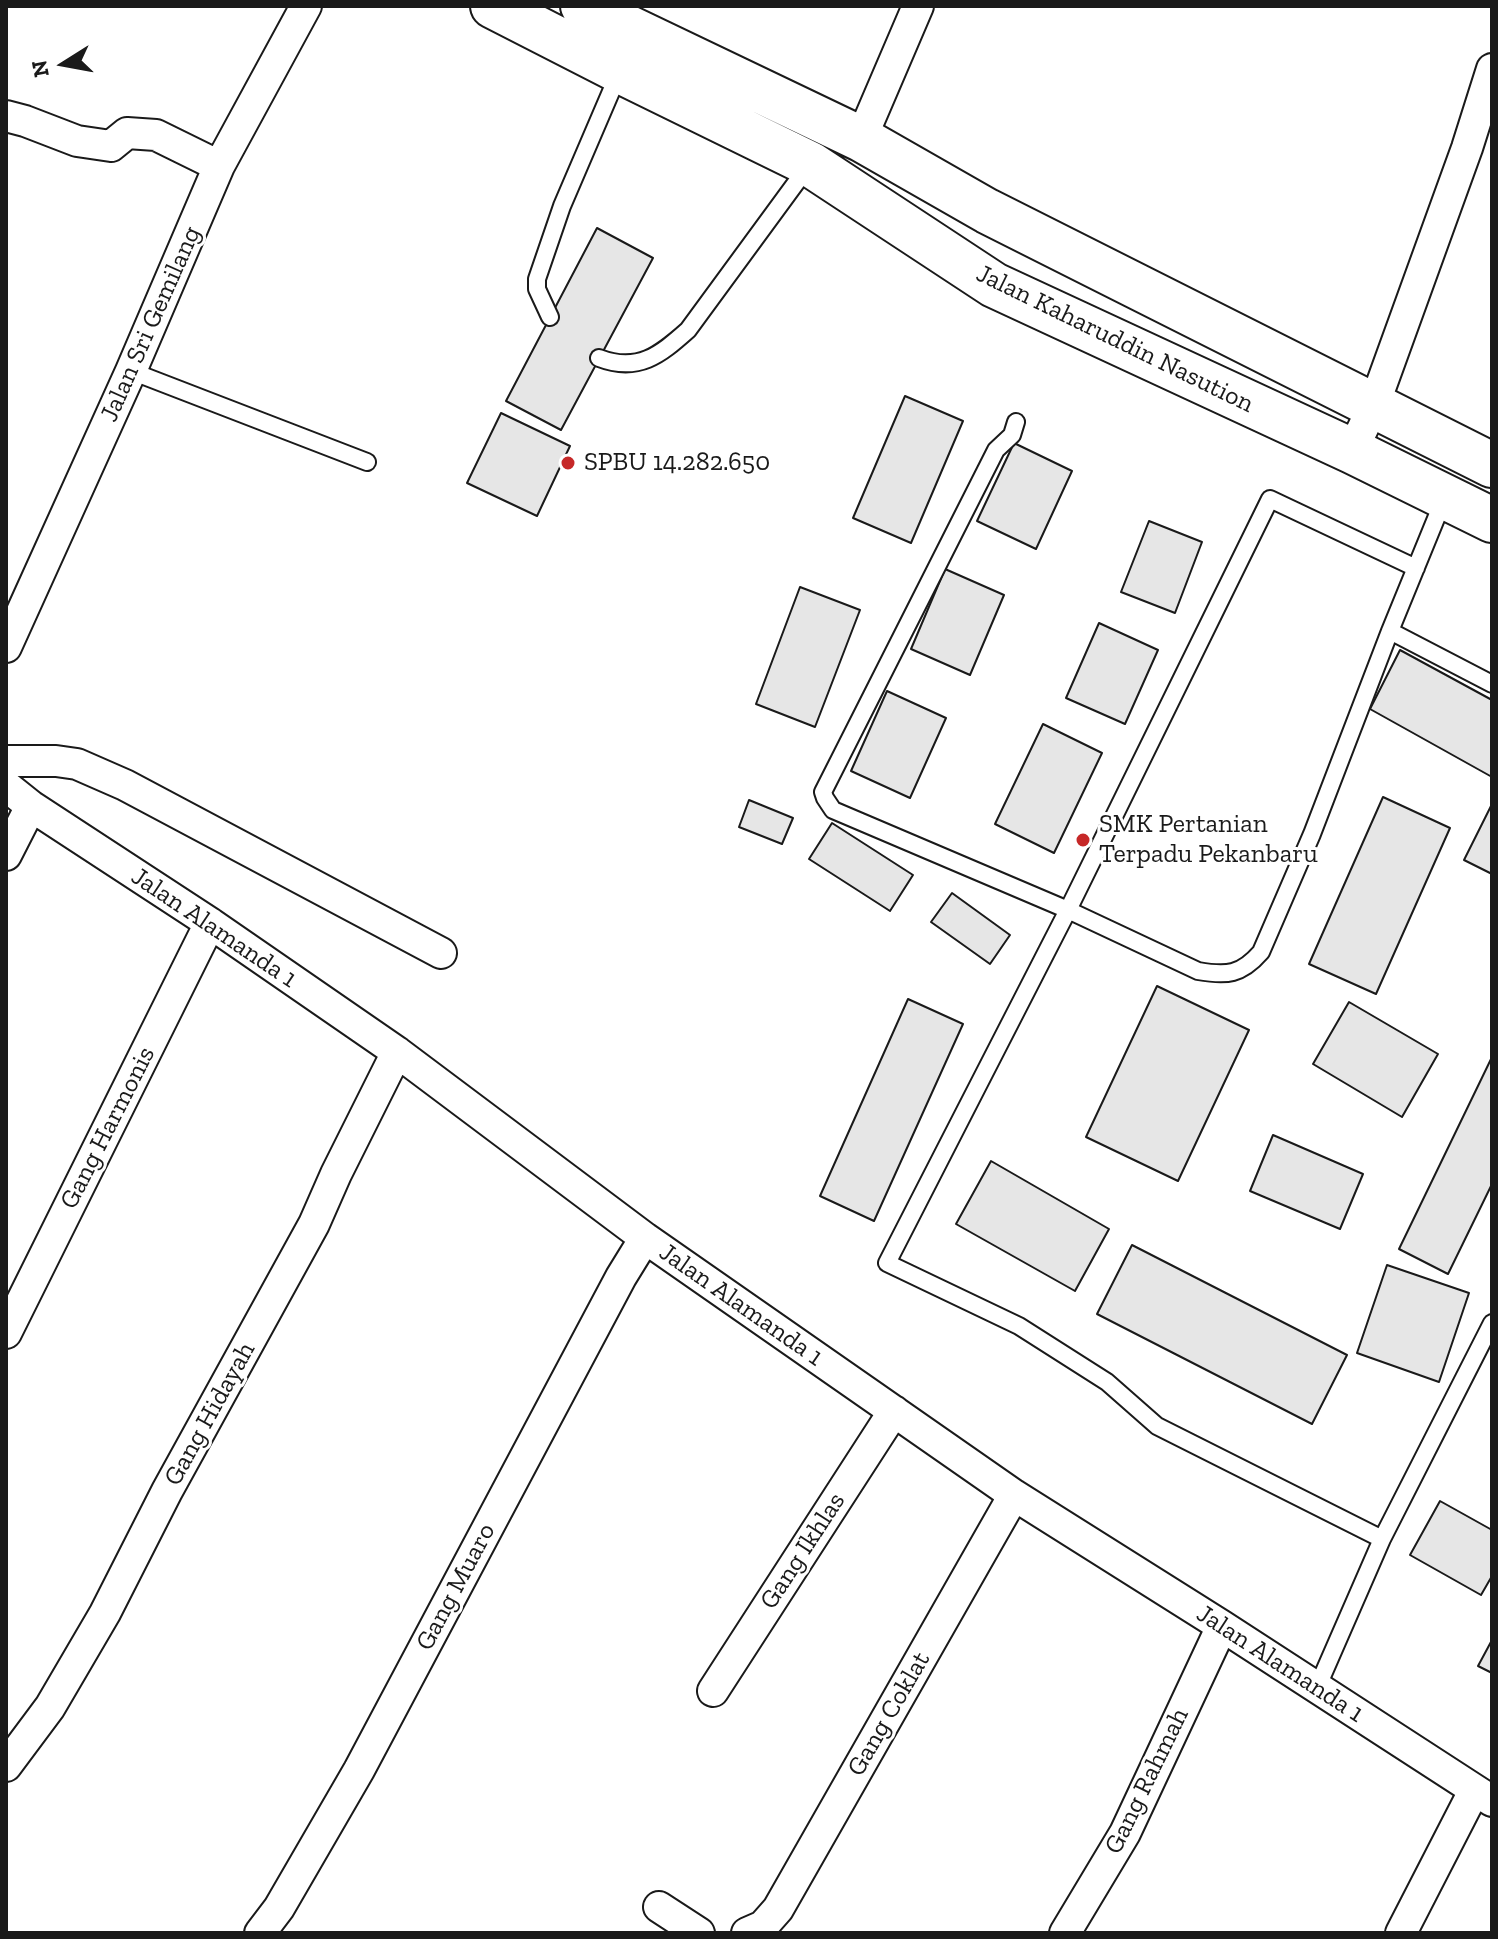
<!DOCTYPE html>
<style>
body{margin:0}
#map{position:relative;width:1498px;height:1939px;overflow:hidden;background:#fff;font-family:"Zilla Slab",serif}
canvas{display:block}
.frame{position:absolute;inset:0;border:8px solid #1a1a1a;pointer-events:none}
.north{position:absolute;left:24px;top:24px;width:80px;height:80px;-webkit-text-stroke:6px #fff;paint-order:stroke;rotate:259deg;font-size:22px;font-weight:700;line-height:32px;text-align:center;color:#1a1a1a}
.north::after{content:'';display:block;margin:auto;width:28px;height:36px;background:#1a1a1a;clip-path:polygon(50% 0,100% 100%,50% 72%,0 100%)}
</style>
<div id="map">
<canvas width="1498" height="1939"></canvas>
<div class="frame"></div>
<div class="north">N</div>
</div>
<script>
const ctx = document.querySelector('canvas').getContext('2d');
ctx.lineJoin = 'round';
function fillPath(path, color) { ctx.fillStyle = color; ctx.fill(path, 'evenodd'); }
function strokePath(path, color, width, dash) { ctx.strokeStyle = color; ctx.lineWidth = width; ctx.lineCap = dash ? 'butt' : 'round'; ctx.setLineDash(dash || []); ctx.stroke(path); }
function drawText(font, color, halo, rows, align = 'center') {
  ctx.font = font + ' "Zilla Slab",serif'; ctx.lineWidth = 6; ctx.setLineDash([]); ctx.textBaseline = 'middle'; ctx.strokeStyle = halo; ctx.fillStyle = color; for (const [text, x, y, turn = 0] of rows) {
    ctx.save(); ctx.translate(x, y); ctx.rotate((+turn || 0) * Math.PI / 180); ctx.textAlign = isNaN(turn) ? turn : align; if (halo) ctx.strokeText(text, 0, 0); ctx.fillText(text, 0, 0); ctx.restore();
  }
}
const building = new Path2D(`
 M597 228 653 258 561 430 506 401Z
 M905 396 963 421 911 543 853 518Z
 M501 413 570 446 537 516 467 483Z
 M1014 443 1072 471 1036 549 977 521Z
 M1149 521 1202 542 1175 613 1121 592Z
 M945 569 1004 595 970 675 911 649Z
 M800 587 860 610 815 727 756 704Z
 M1099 623 1158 650 1125 724 1066 698Z
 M1400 650 1492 700V777L1370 709Z
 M887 691 946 718 910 798 851 771Z
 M1043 724 1102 753 1054 853 995 824Z
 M1383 797 1450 828 1376 994 1309 964Z
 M749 800 793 818 782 844 739 827Z
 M1492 804V874L1464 860Z
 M832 823 913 875 890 911 809 859Z
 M952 893 1010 935 990 964 931 922Z
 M1157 986 1249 1030 1178 1181 1086 1137Z
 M908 999 963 1024 874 1221 820 1196Z
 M1349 1002 1438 1054 1402 1117 1313 1064Z
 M1492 1057V1184L1448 1274 1399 1249Z
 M1273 1135 1363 1174 1340 1229 1250 1191Z
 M991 1161 1109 1229 1075 1291 956 1224Z
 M1132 1245 1347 1355 1312 1424 1097 1314Z
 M1387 1265 1469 1293 1439 1382 1357 1353Z
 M1440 1501 1492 1530V1576L1481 1595 1410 1555Z
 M1492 1640V1673L1478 1666Z`);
fillPath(building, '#e6e6e6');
strokePath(building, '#1a1a1a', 2);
const service = new Path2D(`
 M550 317 537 289V279L562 206 619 73
 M599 358C638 373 660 355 688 330L809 165
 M131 371 367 462
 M1016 422 1012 435 996 450 823 792 825 798 833 810 1068 910 1198 971C1227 976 1241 975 1261 952L1312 834 1390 631 1444 499
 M1390 631 1492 684
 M1382 1539 1157 1426 1107 1382 1019 1326 887 1263 1068 910 1270 499 1416 568
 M1317 1688 1382 1539 1492 1323`);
const minor = new Path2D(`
 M6 116 25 121 77 141 111 146 127 133 156 135 219 166
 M861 139 918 6
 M1352 451 1374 405 1467 148 1492 69
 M6 647 131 371 219 166 306 6
 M6 761H56L77 764 125 785 441 953
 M6 786 31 806 210 923 397 1052 645 1238 1014 1495 1222 1626 1492 1801
 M6 855 31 806
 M6 1333 210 923
 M713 1691 894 1411
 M6 1766 50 1707 105 1613 167 1491 314 1224 336 1174 397 1052
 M659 1907 699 1933
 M260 1933 279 1908 359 1770 621 1277 645 1238
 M747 1933 763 1926 778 1909 1014 1495
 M1065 1933 1125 1833 1222 1626
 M1401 1933 1474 1791`);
const trunk = new Path2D(`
 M493 6 620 71 810 164 994 285 1352 451 1492 520
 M583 6 861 139 987 211 1492 465`);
strokePath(service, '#1a1a1a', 20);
strokePath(minor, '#1a1a1a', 34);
strokePath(trunk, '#1a1a1a', 48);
strokePath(service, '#fff', 16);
strokePath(minor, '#fff', 30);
strokePath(trunk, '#fff', 44);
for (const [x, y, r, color] of [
 [568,463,8,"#c62828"],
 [1083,840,8,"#c62828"]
]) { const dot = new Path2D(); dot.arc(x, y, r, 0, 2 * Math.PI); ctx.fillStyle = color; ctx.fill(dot); strokePath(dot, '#fff', 3); }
drawText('26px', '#1a1a1a', '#fff', [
 ["Jalan Sri Gemilang",151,324,-66],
 ["Jalan Kaharuddin Nasution",1115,339,26],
 ["Jalan Alamanda 1",214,928,34],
 ["Gang Harmonis",108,1128,-63],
 ["Jalan Alamanda 1",741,1305,35],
 ["Gang Hidayah",210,1414,-61],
 ["Gang Ikhlas",803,1551,-57],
 ["Gang Muaro",456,1587,-62],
 ["Jalan Alamanda 1",1280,1664,33],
 ["Gang Coklat",889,1714,-60],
 ["Gang Rahmah",1147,1781,-64]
]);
drawText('26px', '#1a1a1a', '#fff', [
 ["SPBU 14.282.650",584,463],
 ["SMK Pertanian",1099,825],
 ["Terpadu Pekanbaru",1099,855]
], 'left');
</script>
